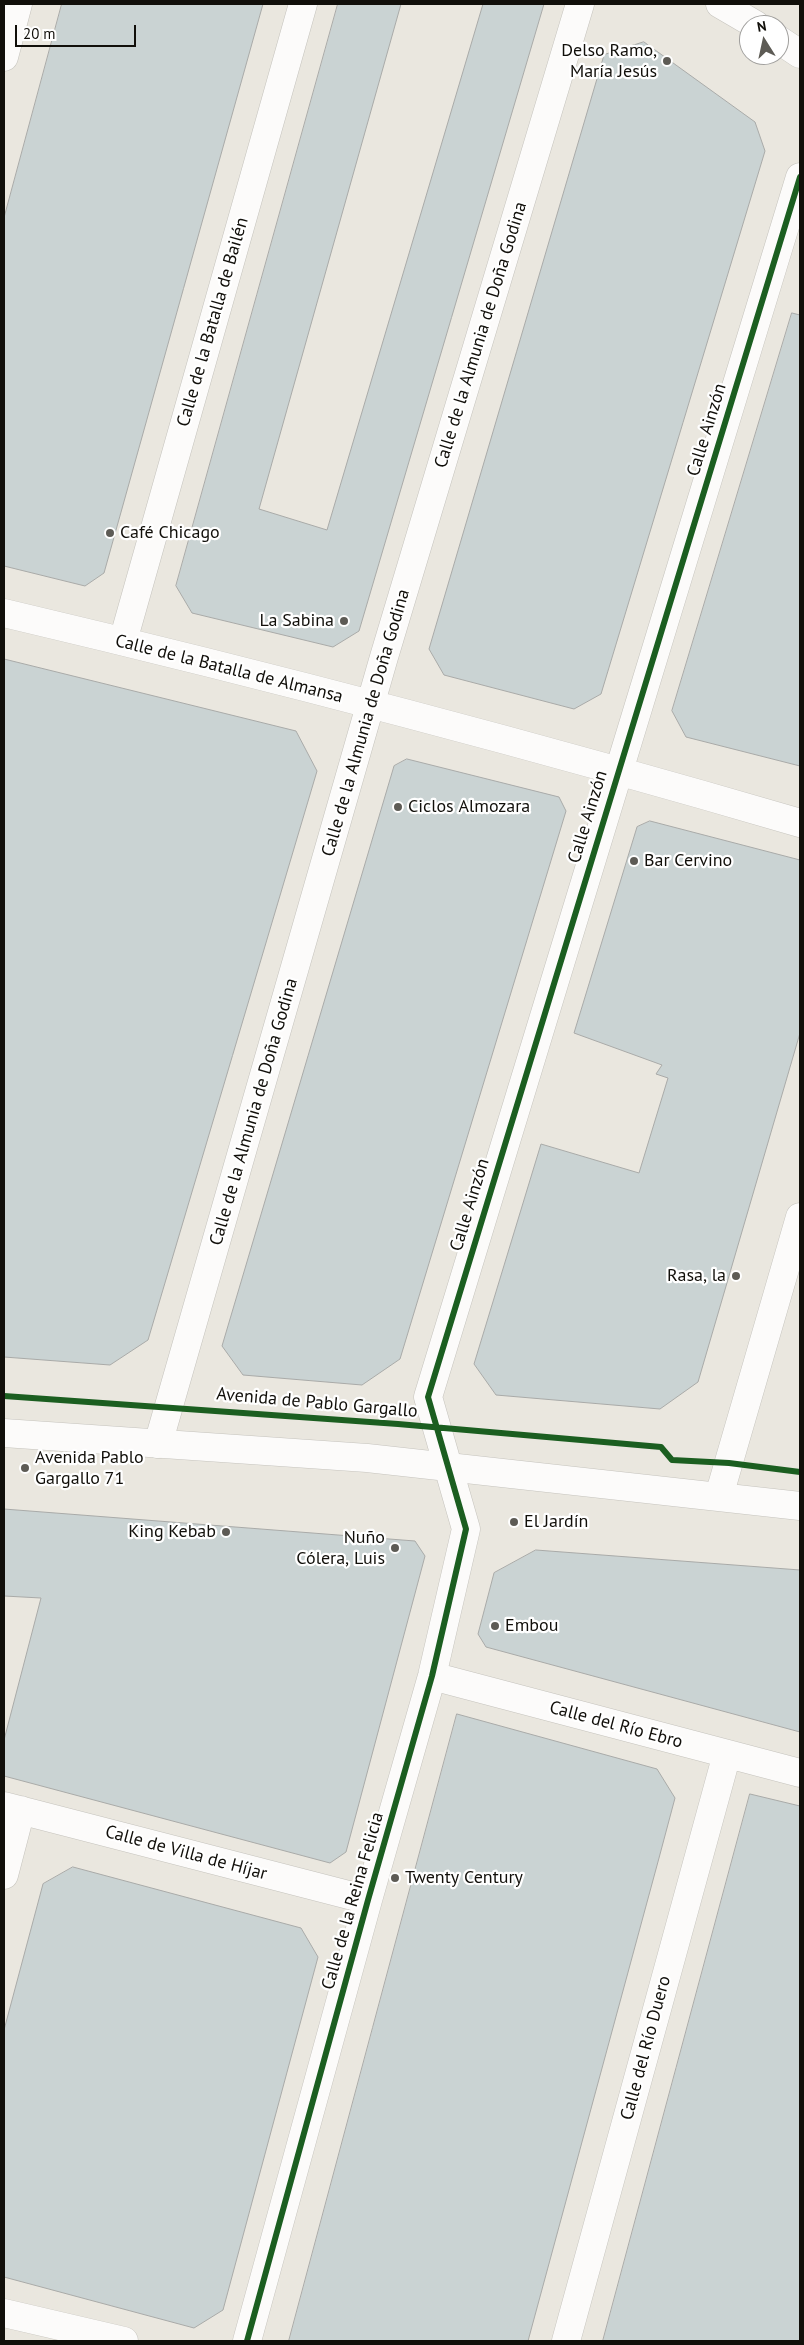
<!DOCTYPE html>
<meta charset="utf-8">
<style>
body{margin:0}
#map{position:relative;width:804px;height:2345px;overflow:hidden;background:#eae7df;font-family:"PT Sans",sans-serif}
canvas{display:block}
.frame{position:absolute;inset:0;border:5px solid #110f0a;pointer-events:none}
.north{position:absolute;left:739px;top:15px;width:50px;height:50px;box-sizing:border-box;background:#fff;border:1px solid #a09f9d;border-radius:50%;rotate:350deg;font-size:14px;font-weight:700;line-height:20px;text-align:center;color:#110f0a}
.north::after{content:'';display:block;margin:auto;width:18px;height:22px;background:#5d5b55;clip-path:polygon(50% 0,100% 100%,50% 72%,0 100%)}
.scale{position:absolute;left:15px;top:25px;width:121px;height:22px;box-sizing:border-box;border:2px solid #110f0a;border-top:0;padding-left:6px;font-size:15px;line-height:18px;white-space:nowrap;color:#110f0a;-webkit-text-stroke:4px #fff;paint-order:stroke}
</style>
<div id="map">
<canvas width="804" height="2345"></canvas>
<div class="frame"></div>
<div class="north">N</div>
<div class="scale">20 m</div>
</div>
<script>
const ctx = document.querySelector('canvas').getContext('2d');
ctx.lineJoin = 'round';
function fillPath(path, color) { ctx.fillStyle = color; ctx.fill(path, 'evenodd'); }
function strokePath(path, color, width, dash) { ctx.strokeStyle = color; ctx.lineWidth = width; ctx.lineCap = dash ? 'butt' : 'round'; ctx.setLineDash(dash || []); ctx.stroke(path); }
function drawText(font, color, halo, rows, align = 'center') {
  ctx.font = font + ' "PT Sans",sans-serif'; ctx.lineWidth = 4.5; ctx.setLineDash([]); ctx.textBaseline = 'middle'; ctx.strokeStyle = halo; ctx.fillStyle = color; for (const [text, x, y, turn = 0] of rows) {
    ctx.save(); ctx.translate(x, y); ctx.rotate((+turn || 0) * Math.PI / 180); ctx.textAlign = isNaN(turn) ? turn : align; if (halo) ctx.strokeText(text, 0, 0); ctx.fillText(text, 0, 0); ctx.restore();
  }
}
const building = new Path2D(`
 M62 4H263L104 573 85 586 4 566V218Z
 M338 4H401L259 509 327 530 483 4H544L359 631 333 647 192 613 176 586Z
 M644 42 755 122 765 151 601 694 574 709 444 675 429 649 604 55Z
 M792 313 800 315V766L686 737 672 711Z
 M4 659 296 731 317 771 148 1340 110 1365 4 1357Z
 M407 759 559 797 566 811 400 1359 362 1385 243 1375 222 1346 394 766Z
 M650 821 800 860V1033L698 1382 660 1409 496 1395 474 1364 541 1144 639 1173 668 1078 656 1074 662 1065 574 1033 637 827Z
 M4 1509 415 1541 425 1556 346 1852 330 1863 4 1776V1740L41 1598 4 1596Z
 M536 1550 800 1570V1732L486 1647 478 1634 494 1573Z
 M457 1714 657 1769 675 1798 659 1858 528 2341H289Z
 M750 1794 800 1806V2341H603Z
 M73 1867 301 1928 318 1957 223 2310 194 2328 4 2277V2030L43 1884Z`);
fillPath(building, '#cad3d3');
strokePath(building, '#a9aaa8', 1);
const street = new Path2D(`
 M4 57 18 4
 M4 613C271 676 537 746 800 823
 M123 641 303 4
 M158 1444 384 657 580 4
 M719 1496 800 1217
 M432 1676 800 1773
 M4 1806 368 1900
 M4 1875 21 1810
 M4 2313 124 2341
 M247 2341 368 1900 432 1676 466 1529 428 1397 800 177
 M566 2341 727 1754`);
const secondary = new Path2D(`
 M720 4 756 25
 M779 40 800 54
 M4 1433 367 1458 800 1506`);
strokePath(street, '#c5c3bd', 29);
strokePath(secondary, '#c5c3bd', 29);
strokePath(street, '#fcfbfa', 28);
strokePath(secondary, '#fcfbfa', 28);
strokePath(new Path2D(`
 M4 1396 398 1424 661 1447 672 1460 729 1463 800 1472
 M247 2341 368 1900 432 1676 466 1529 428 1397 800 177`), '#1b5e20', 6);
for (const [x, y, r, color] of [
 [667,61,5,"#5d5b55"],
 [110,533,5,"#5d5b55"],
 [344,621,5,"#5d5b55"],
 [398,807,5,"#5d5b55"],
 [634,861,5,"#5d5b55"],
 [736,1276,5,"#5d5b55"],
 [25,1468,5,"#5d5b55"],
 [514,1522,5,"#5d5b55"],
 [226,1532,5,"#5d5b55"],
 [395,1548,5,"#5d5b55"],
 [495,1626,5,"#5d5b55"],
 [395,1878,5,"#5d5b55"]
]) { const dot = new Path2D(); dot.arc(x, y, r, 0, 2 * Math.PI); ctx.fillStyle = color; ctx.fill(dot); strokePath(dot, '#fff', 2); }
drawText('18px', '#110f0a', '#fff', [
 ["Delso Ramo,",657,51,"right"],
 ["María Jesús",657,72,"right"],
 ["Café Chicago",120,533],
 ["La Sabina",334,621,"right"],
 ["Ciclos Almozara",408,807],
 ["Bar Cervino",644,861],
 ["Rasa, la",726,1276,"right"],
 ["Avenida Pablo",35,1458],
 ["Gargallo 71",35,1479],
 ["El Jardín",524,1522],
 ["King Kebab",216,1532,"right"],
 ["Nuño",385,1538,"right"],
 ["Cólera, Luis",385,1559,"right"],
 ["Embou",505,1626],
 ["Twenty Century",405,1878]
], 'left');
drawText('18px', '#110f0a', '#fff', [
 ["Calle de la Batalla de Bailén",213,322,-74],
 ["Calle de la Almunia de Doña Godina",481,335,-73],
 ["Calle Ainzón",707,430,-73],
 ["Calle de la Batalla de Almansa",229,669,14],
 ["Calle de la Almunia de Doña Godina",366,723,-74],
 ["Calle Ainzón",588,817,-73],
 ["Calle de la Almunia de Doña Godina",254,1112,-74],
 ["Calle Ainzón",470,1205,-73],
 ["Avenida de Pablo Gargallo",317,1403,5],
 ["Calle del Río Ebro",616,1725,15],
 ["Calle de Villa de Híjar",186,1853,15],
 ["Calle de la Reina Felicia",353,1901,-74],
 ["Calle del Río Duero",646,2048,-75]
]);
</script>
